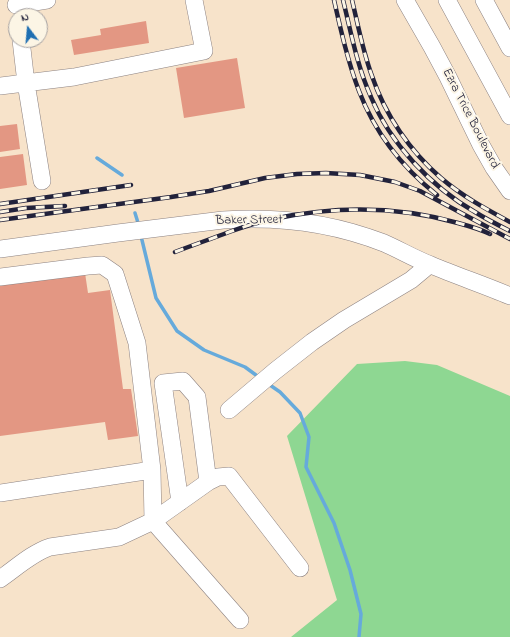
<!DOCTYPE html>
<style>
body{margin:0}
#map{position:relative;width:510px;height:637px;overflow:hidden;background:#f7e3ca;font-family:"Indie Flower",sans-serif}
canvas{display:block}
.north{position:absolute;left:8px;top:8px;width:40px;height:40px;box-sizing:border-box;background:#fcf5e5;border:1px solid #a5a1a1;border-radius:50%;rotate:344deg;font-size:11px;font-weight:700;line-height:16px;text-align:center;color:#22223b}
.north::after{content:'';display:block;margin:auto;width:14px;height:18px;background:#1f6fb2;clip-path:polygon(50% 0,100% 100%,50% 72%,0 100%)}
</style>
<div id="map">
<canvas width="510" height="637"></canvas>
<div class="north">N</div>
</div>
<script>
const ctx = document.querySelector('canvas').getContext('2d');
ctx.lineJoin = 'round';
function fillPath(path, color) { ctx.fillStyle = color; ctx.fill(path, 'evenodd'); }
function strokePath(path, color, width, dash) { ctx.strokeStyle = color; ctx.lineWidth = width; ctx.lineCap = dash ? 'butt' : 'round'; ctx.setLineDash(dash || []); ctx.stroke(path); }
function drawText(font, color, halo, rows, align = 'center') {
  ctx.font = font + ' "Indie Flower",sans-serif'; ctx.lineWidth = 4; ctx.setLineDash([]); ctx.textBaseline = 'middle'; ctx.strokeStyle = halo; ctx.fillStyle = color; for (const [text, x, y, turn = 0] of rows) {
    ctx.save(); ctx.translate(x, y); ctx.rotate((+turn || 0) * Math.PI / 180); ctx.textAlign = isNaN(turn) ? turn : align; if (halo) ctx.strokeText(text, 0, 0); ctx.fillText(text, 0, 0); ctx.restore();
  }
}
fillPath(new Path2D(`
 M405 361 437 365 510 396V637H291L337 600 287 436 357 364Z`), '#8ed792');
strokePath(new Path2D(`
 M97 158 122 175
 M135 213 139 226
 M141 236 156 298 177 331 204 350 245 367 260 378
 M267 383 280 392 300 413 309 437 306 467 334 523 350 570 361 614 359 637`), '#66aadb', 3.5);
fillPath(new Path2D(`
 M146 21 149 43 74 55 71 40 101 35 100 29Z
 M237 58 245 108 184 118 176 68Z
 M17 124 20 149 0 152V126Z
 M23 154 27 185 0 189V157Z
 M85 273 88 293 110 290 123 389H131L138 436 108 440 105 422 0 436V284Z`), '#e39783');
const minor = new Path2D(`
 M405 0 432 47 448 77 481 145 494 168 510 191
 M447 0 510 116
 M484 0 510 48
 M16 5 47 0
 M21 40 26 83 42 181
 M0 86 74 77 204 51 194 0
 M0 249 118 233 223 220C278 216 333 223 384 243 400 250 415 259 431 265 457 276 484 285 510 296
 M0 277 88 266 102 265 115 274 137 343 152 470 153 521 119 537 50 547C32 553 16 568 0 579
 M229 410 275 371 312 342 344 320 411 280 429 265
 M208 482 218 477 229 476 300 568
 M0 493 152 470
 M180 502 163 383 183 381 197 397 208 482 153 521 240 620`);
strokePath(minor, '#8c8282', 18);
strokePath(minor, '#fff', 17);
const rail = new Path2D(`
 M334 0C341 31 348 62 359 91 375 133 403 168 437 195
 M343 0C351 32 357 66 371 97 390 143 431 187 475 212 486 219 498 225 510 231
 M352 0C358 25 363 52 372 76 385 115 410 151 441 178 462 196 486 209 510 222
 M0 204 131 185
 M0 212 26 208 65 206
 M0 220 171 197 209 191 265 178 297 174 326 173 360 175 395 182 420 191 510 239
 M175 252C193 245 211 239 229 232 243 227 258 222 273 219 334 206 398 206 458 223 469 226 480 229 490 234`);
strokePath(rail, '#22223b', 4.5);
strokePath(rail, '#fcf5e5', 3, [9]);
drawText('13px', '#22223b', '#fcf5e5', [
 ["Ezra Trice Boulevard",470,119,63],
 ["Baker Street",249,221,-1]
]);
</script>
